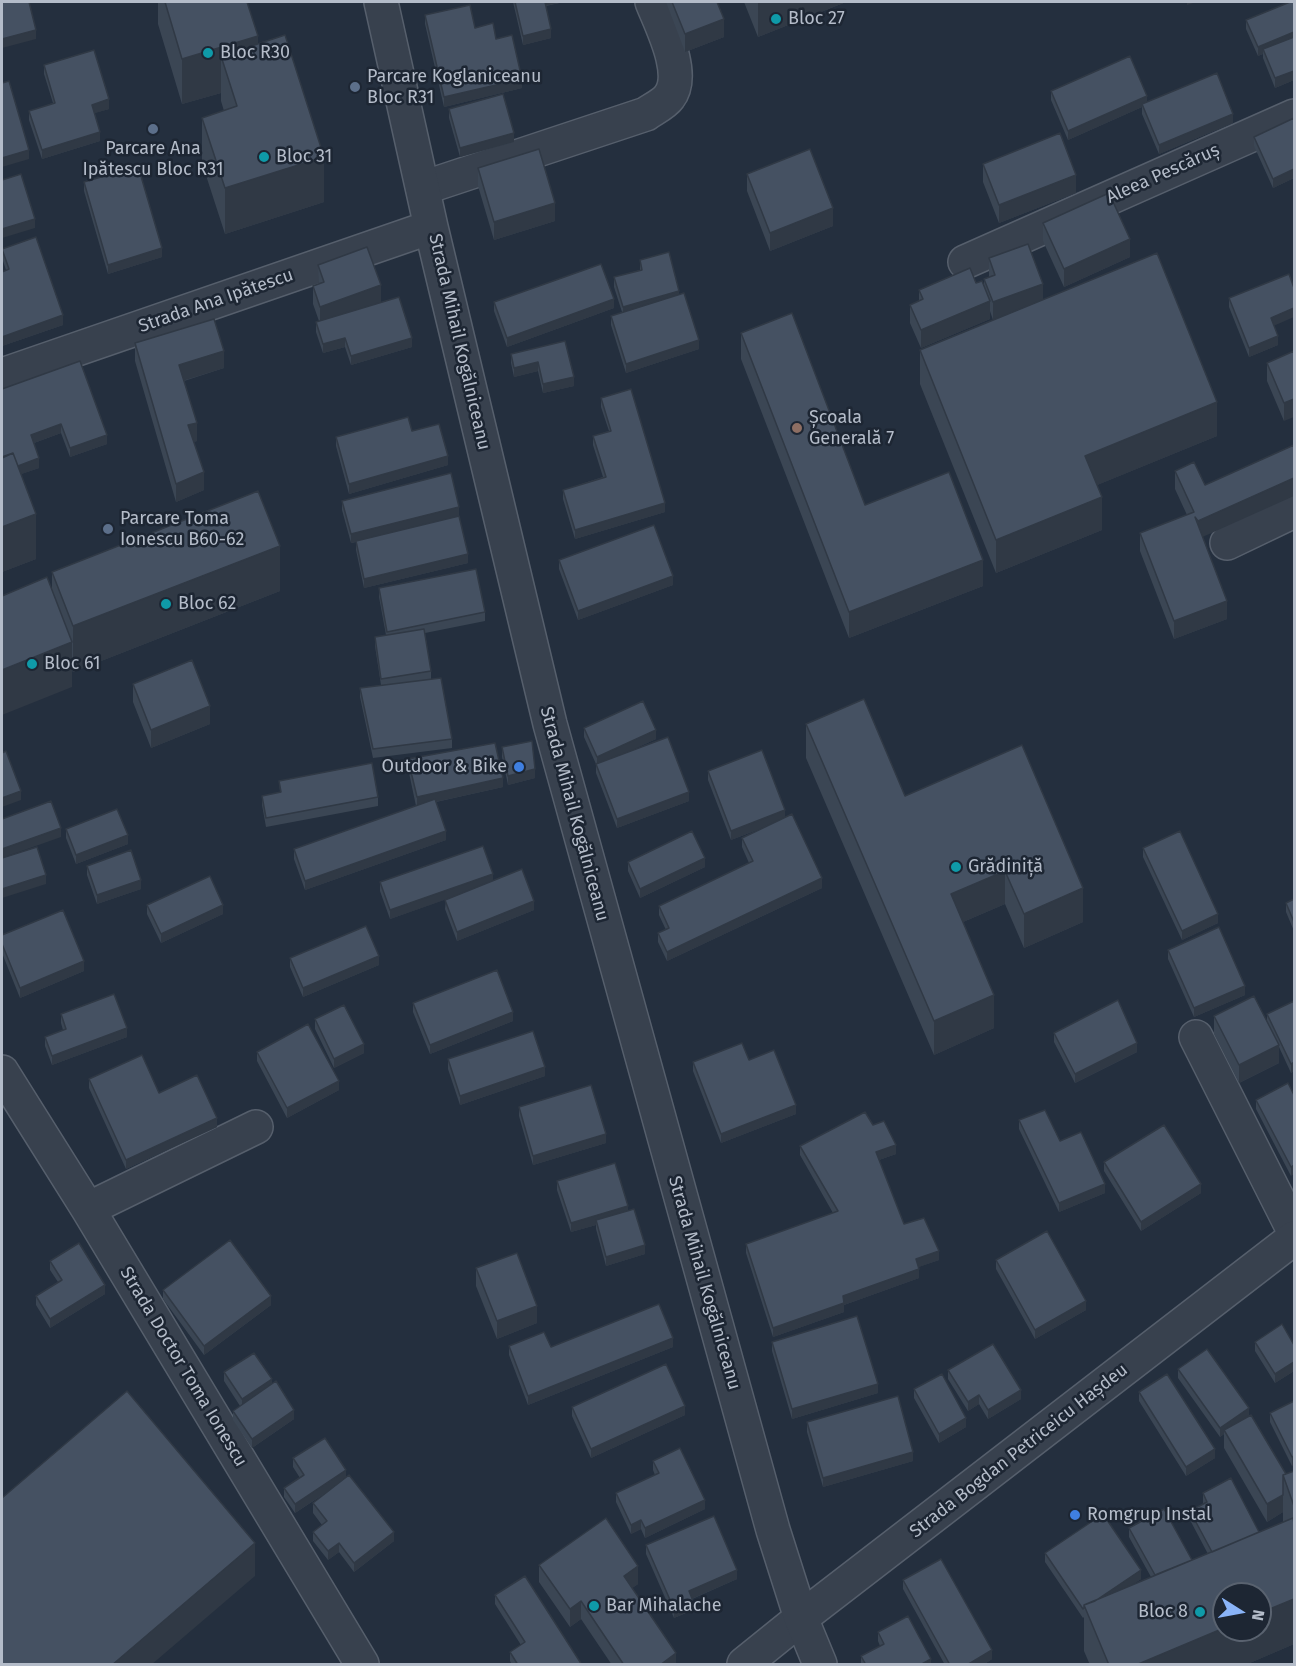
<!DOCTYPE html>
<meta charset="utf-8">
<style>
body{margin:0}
#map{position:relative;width:1296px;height:1666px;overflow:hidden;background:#242f3e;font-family:"Fira Sans",sans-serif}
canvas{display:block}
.frame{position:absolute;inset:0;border:3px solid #b4bcc9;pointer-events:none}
.north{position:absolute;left:1212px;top:1582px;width:60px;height:60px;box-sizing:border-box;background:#1d2633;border:2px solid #59626f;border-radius:50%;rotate:101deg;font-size:16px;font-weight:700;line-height:24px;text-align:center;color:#b4bcc9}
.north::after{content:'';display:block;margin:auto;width:21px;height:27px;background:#8ab4f8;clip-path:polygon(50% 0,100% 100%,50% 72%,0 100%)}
</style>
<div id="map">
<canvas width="1296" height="1666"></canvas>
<div class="frame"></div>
<div class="north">N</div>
</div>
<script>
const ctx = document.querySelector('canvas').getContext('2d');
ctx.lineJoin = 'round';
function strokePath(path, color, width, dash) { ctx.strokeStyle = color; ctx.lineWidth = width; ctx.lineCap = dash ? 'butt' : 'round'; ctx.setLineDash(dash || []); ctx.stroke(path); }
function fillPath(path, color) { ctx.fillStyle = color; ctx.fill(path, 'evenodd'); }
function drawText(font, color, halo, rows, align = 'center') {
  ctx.font = font + ' "Fira Sans",sans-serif'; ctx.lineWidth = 5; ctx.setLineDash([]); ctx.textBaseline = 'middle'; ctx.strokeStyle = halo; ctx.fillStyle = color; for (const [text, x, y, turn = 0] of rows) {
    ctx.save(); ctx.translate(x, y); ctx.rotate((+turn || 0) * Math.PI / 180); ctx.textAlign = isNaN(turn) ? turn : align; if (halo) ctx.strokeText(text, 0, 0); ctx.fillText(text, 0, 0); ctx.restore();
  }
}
const minor = new Path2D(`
 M423 188 646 114C653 109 664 104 669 97 687 74 661 25 652 2
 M965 262 1294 116
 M1227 543 1294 511
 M1196 1037 1294 1231
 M2 1072 88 1209 362 1664
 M88 1209 256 1127
 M744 1664 801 1618`);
const tertiary = new Path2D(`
 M381 2 431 227 550 724 773 1530 801 1618 820 1664
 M2 375 431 227
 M801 1618 1294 1238`);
strokePath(minor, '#565f6c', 36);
strokePath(tertiary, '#565f6c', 36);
strokePath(minor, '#38414e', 33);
strokePath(tertiary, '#38414e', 33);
fillPath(new Path2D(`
 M158 2H247L258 44 324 202 225 234 202 163V118L224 111 221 101V93L182 104 158 24Z
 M513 2H564L546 6 551 38 523 45Z
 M666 2H719H717L724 37 685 52Z
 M744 2H846L758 37Z
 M1294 2V80L1275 88 1263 58V54L1258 56 1246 29V20Z
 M425 15 475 28 496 39 522 88 444 107 425 24Z
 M44 65 109 109 94 113 100 141 42 159 29 120V111L53 103 44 74Z
 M1051 91 1147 103 1233 123 1159 154 1142 114V107L1068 140 1051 100Z
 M449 109 514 142 460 157 449 118Z
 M1294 118V178L1273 188 1254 146V137Z
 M983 164 1076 193 999 223 983 182Z
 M478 168 555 221 494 240 478 186Z
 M747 174 833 226 770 251 747 191Z
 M84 182 162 257 108 274 84 191Z
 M1043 223 1130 257 1064 287 1043 241Z
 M2 249 63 325 2 346V272L6 270 2 258Z
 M989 258 1217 436 1097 485 1102 530 996 573 920 384V350L993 320 990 311V319L921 348 910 323V305L919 301V290L976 283 984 287V279L989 277Z
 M640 260 679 294 699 349 626 373 611 325V316L622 312 614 287V277L640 270Z
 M318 265 381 303 412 347 351 365 345 347 323 353 316 332V322L319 321 313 304V286L319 284Z
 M1229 298 1274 326 1278 345 1249 357 1229 307Z
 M494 302 614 308 507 347 494 311Z
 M741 333 865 505 983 586 849 638 741 359Z
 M565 341 574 386 543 393 538 371 514 377 511 363V354Z
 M135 343 224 368 184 381 197 441 193 442 204 490 176 502 135 361Z
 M1294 351 1284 421 1267 381V363Z
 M2 389 107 444 70 457 61 433 34 443 39 468 21 474 36 559 2 572Z
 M601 398 665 512 575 539 563 499V490L603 477 593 445V436L609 431 601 407Z
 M412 431 448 465 349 494 336 446V437Z
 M1194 462 1202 537 1227 619 1174 639 1140 551V533L1187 515 1175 489V471Z
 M342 501 459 516 468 563 364 588 356 550V542L351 543 342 510Z
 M559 560 673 585 578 620 559 569Z
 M52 572 280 591 73 672 72 670V687L52 590Z
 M379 588 485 612V621L425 633 431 671V679L452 739V748L373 758 360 697V688L381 685 375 646V637L386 635 379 597Z
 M133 684 210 724 151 748 133 702Z
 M806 724 905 796 1083 922 1024 948 1005 904 963 922 994 1028 934 1055 806 758Z
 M584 728 656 739 625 753 689 801 617 828 596 773V764L584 737Z
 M502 747 535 778 508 785 502 757Z
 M408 759 503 787 436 802 446 840 305 890 294 859V849L416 806 408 768Z
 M708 771 785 818 822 888 667 961 658 942V933L666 930 659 915V906L749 863 742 847V838L770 825 731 840 708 780Z
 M279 781 378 797V806L266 827 262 805V796L280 792Z
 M66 829 128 844 76 864 66 838Z
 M1143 848 1218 923 1182 940 1143 857Z
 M628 862 705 867 640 898 628 871Z
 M87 866 141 889 97 904 87 875Z
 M493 881 534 910 457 941 445 909 446 899 390 919 380 891V882Z
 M1294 899V931L1286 912V903Z
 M147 905 223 914 161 943 147 914Z
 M2 935 84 971 20 998 2 953Z
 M1168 950 1245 995 1194 1017 1168 959Z
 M290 958 379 965 303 997 290 967Z
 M1294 1001V1071L1291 1073 1279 1047V1063L1239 1083 1214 1034V1016L1267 1023V1014Z
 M413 1003 513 1021 430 1054 413 1012Z
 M61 1014 127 1037 52 1065 45 1046V1037L63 1030 61 1023Z
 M315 1019 364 1053 334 1068 315 1029Z
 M1054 1033 1137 1052 1075 1083 1054 1042Z
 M257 1052 339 1090 287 1118 257 1061Z
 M448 1059 545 1076 460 1105 448 1069Z
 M693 1062 796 1114 721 1143 693 1071Z
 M89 1079 159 1093 217 1127 126 1169 89 1088Z
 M1294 1095 1291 1176 1256 1109V1100Z
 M519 1107 606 1143 533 1165 519 1116Z
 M1019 1120 1060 1141 1105 1193 1059 1212 1019 1129Z
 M873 1125 896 1154 879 1160 904 1224 939 1260 918 1267 919 1278 844 1305V1312L773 1337 746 1253V1244L833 1213 800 1155V1146Z
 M1104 1162 1201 1193 1141 1231 1104 1171Z
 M557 1181 628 1210 645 1254 606 1266 596 1229V1225L571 1232 557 1190Z
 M996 1260 1086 1310 1035 1339 996 1269Z
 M50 1261 105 1294 50 1328 36 1305V1296L58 1282 50 1270Z
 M476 1268 537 1323 497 1339 476 1286Z
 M163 1290 271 1305 204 1355 163 1299Z
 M772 1342 878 1393 792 1419 772 1351Z
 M1255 1342 1294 1345V1371L1275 1383 1255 1351Z
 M509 1346 551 1347H673L528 1405 509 1355Z
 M1178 1369 1249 1416 1286 1474 1294 1471V1644L1245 1665H1090L1084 1651V1617L1083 1618 1045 1562V1553L1141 1579 1130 1586 1151 1577 1129 1537V1528L1192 1560 1208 1554 1190 1520V1511L1203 1504V1493L1259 1532 1283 1522V1512L1267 1522 1224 1448V1434L1220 1437 1178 1378Z
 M948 1370 1021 1399 988 1419 979 1404 968 1411 948 1379Z
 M224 1372 272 1384 294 1419 252 1448 233 1420V1411L240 1406 224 1381Z
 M914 1389 966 1427 939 1443 914 1398Z
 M1139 1392 1215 1458 1186 1476 1139 1401Z
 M1294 1401 1292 1466 1270 1422V1413Z
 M572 1407 685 1415 591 1458 572 1416Z
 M807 1422 913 1461 823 1487 807 1432Z
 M293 1458 346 1477 394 1541 354 1572 339 1552 328 1560 313 1541V1532L322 1525 313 1513V1503L330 1490 295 1513 284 1497V1488L300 1478 293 1467Z
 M653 1461 705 1509 645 1538 641 1529 631 1534 616 1502V1493L655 1475 653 1470Z
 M646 1545 737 1579 692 1599 693 1610 674 1618 646 1554Z
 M539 1565 638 1584 632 1588 676 1665H612L581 1619 570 1627 539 1582Z
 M903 1580 992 1659 983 1665H945L903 1589Z
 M495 1595 582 1665H512L510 1661V1652L521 1645 495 1604Z
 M878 1632 931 1664 936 1665H861V1656L880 1646 878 1641Z`), '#3b4654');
fillPath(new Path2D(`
 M544 2H564L544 6Z
 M758 2H846L758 37Z
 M1187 2H1196L1187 5Z
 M724 19V37L685 52V34Z
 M551 29V38L523 45V36Z
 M36 30V39L2 48V39Z
 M1294 32V41L1263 49V54L1258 56V47Z
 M258 36V82L221 56V93L182 104V59Z
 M1294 71V80L1275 88V78Z
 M522 79V88L444 107V97Z
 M1147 96V105L1142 104V107L1068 140V131Z
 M109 99V109L92 114V105Z
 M1233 114V123L1159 154V145Z
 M100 132V141L42 159V150Z
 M514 133V142L460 157V148Z
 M29 150V159L2 167V158Z
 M324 157V202L225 234V188Z
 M1294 169V178L1273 188V179Z
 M1076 175V193L999 223V205Z
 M555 203V221L494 240V222Z
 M833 208V226L770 251V233Z
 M35 219V228L2 238V229Z
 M1130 239V257L1064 287V269Z
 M162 248V257L108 274V265Z
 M1043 284V302L993 320V302Z
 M381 285V303L320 325V307Z
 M679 291V300L623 316V307Z
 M614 299V308L507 347V338Z
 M990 301V319L921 348V330Z
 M1294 308V317L1271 327V318Z
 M63 315V325L2 346V337Z
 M1278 336V345L1249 357V348Z
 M345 338V347L323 353V344Z
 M412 338V347L351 365V356Z
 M699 340V349L626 373V364Z
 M224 351V368L179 382V365Z
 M538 362V371L514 377V368Z
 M574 377V386L543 393V384Z
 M1294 399V417L1284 421V403Z
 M1217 402V436L1085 490V456Z
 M197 423V441L188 443V425Z
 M61 424V433L31 444V435Z
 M107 435V444L70 457V448Z
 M448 456V465L349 494V484Z
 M39 458V468L7 479V470Z
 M204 472V490L176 502V484Z
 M1294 478V496L1198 539V521Z
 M1102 497V530L996 573V540Z
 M665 503V512L575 539V530Z
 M459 507V516L351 543V534Z
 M36 514V559L2 572V527Z
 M280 546V591L73 672V626Z
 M468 554V563L364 588V579Z
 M983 560V586L849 638V612Z
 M673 576V585L578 620V611Z
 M1227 601V619L1174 639V621Z
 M72 642V687L2 715V670Z
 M210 706V724L151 748V730Z
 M656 730V739L597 766V757Z
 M535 769V778L508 785V776Z
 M503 778V787L417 806V797Z
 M21 791V800L2 807V798Z
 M689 792V801L617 828V819Z
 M785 810V819L731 840V831Z
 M61 828V837L2 858V849Z
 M446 831V840L305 890V881Z
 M128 835V844L76 864V855Z
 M705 858V867L640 898V889Z
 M1005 871V904L951 927V894Z
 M493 874V883L390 919V910Z
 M46 875V884L2 898V889Z
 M822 878V888L667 961V952Z
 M141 880V889L97 904V895Z
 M1083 888V922L1024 948V914Z
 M534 901V910L457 941V932Z
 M223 905V914L161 943V934Z
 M1218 914V923L1182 940V931Z
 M379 956V965L303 997V988Z
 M84 961V971L20 998V988Z
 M1245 986V995L1194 1017V1008Z
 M994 995V1028L934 1055V1021Z
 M513 1012V1021L430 1054V1045Z
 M127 1028V1037L52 1065V1056Z
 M1137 1043V1052L1075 1083V1074Z
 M364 1044V1053L334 1068V1059Z
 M1279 1045V1063L1239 1083V1065Z
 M1294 1062V1071L1291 1073V1064Z
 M545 1067V1076L460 1105V1096Z
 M339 1081V1090L287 1118V1108Z
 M796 1105V1114L721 1143V1134Z
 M217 1118V1127L126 1169V1160Z
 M606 1134V1143L533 1165V1156Z
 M896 1145V1154L876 1161V1152Z
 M1294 1165V1174L1291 1176V1167Z
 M1105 1184V1193L1059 1212V1203Z
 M1201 1184V1193L1141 1231V1222Z
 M628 1206V1215L596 1220V1225L571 1232V1223Z
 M645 1245V1254L606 1266V1257Z
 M939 1251V1260L916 1268V1259Z
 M919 1269V1278L844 1305V1312L773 1337V1328L843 1296Z
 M105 1285V1294L50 1328V1319Z
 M271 1296V1305L204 1355V1346Z
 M1086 1301V1310L1035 1339V1330Z
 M537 1306V1323L497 1339V1321Z
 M673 1338V1347L528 1405V1396Z
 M1294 1362V1371L1275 1383V1374Z
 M272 1379V1388L242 1408V1399Z
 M878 1384V1393L792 1419V1409Z
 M1021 1390V1399L988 1419V1410Z
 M979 1395V1404L968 1411V1402Z
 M685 1406V1415L591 1458V1449Z
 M1249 1408V1417L1224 1430V1434L1220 1437V1428Z
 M294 1410V1419L252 1448V1439Z
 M966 1418V1427L939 1443V1434Z
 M1215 1449V1458L1186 1476V1467Z
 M913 1452V1461L823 1487V1478Z
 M1294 1456V1465L1292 1466V1457Z
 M346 1470V1479L295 1513V1504Z
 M1283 1495V1512L1267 1522V1504Z
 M705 1500V1509L645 1538V1528Z
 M641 1520V1529L631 1534V1525Z
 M394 1532V1541L354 1572V1563Z
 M255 1543V1576L151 1665H112Z
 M339 1543V1552L328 1560V1551Z
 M638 1566V1584L624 1594V1576Z
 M737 1570V1579L689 1600V1591Z
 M1141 1570V1579L1088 1615 1085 1607Z
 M1294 1599V1644L1245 1665H1136L1224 1628V1630H1260V1613Z
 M581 1601V1619L570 1627V1609Z
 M693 1601V1610L674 1618V1609Z
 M992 1650V1659L983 1665H967Z
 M676 1653V1665H660Z
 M931 1659V1665H920Z`), '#303945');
const building = new Path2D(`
 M2 2H29L36 30 2 39Z
 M165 2H247L258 36 182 59Z
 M515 2H545L551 29 523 36Z
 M672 2H717L724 19 685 34Z
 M1290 2H1294V32L1258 47 1246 20Z
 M470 5 475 28 493 23 496 39 512 35 522 79 444 97 425 15Z
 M285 35 324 157 225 188 202 118 237 106 221 56Z
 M1294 37V71L1275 78 1263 49Z
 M94 50 109 99 92 105 100 132 42 150 29 111 55 103 44 65Z
 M1130 56 1147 96 1068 131 1051 91Z
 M1217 73 1233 114 1159 145 1142 104Z
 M9 81 29 150 2 158V83Z
 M503 94 514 133 460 148 449 109Z
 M1294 118V169L1273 179 1254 137Z
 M1060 133 1076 175 999 205 983 164Z
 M539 149 555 203 494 222 478 168Z
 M810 149 833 208 770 233 747 174Z
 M138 166 162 248 108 265 84 182Z
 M21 174 35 219 2 229V180Z
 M1109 193 1130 239 1064 269 1043 223Z
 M36 237 63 315 2 337V272L9 269 2 249Z
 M1028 244 1043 284 993 302 984 279 995 275 989 258Z
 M367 247 381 285 320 307 313 286 324 282 318 265Z
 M669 252 679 291 623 307 614 277 642 270 640 260Z
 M1157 253 1217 402 1085 456 1102 497 996 540 920 350Z
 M601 264 614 299 507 338 494 302Z
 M970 268 976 283 982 281 990 301 921 330 910 305 923 299 919 290Z
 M1289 274 1294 288V308L1271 318 1278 336 1249 348 1229 298Z
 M684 293 699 340 626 364 611 316Z
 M399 297 412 338 351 356 345 338 323 344 316 322Z
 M792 313 865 505 949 472 983 560 849 612 741 333Z
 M214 319 224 351 179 365 197 423 188 425 204 472 176 484 135 343Z
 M565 341 574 377 543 384 538 362 514 368 511 354Z
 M1294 351V399L1284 403 1267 363Z
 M80 361 107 435 70 448 61 424 31 435 39 458 18 466 13 453 2 457V389Z
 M631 389 665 503 575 530 563 490 606 477 593 436 611 431 601 398Z
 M408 417 412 431 439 424 448 456 349 484 336 437Z
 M1294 445V478L1198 521 1195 517 1227 601 1174 621 1140 533 1194 512 1175 471 1194 462 1205 485Z
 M13 453 36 514 2 527V458Z
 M451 473 459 507 351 534 342 501Z
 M258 491 280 546 73 626 52 572Z
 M459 516 468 554 364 579 356 541Z
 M654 525 673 576 578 611 559 560Z
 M476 569 485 612 387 632 379 588Z
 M47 577 72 642 2 670V596Z
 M424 629 431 671 381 679 375 637Z
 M192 660 210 706 151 730 133 684Z
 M441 678 452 739 373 749 360 688Z
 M864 699 905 796 1022 745 1083 888 1024 914 1005 871 951 894 994 995 934 1021 806 724Z
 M643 701 656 730 597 757 584 728Z
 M668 737 689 792 617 819 596 764Z
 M532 741 535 769 508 776 502 747Z
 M495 743 503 778 417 797 408 759Z
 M762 750 785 810 731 831 708 771Z
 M6 751 21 791 2 798V753Z
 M372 763 378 797 266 818 262 796 281 792 279 781Z
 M435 799 446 831 305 881 294 849Z
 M51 801 61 828 2 849V819Z
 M117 809 128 835 76 855 66 829Z
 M792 814 822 878 667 952 658 933 669 928 659 906 753 861 742 838Z
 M692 831 705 858 640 889 628 862Z
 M1180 831 1218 914 1182 931 1143 848Z
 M483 846 493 874 390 910 380 882Z
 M37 847 46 875 2 889V858Z
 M131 850 141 880 97 895 87 866Z
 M522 869 534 901 457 932 445 900Z
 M210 876 223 905 161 934 147 905Z
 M1294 899V922L1286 903Z
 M63 910 84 961 20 988 2 944V935Z
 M366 926 379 956 303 988 290 958Z
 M1219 927 1245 986 1194 1008 1168 950Z
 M497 970 513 1012 430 1045 413 1003Z
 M114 994 127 1028 52 1056 45 1037 66 1029 61 1014Z
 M1254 996 1279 1045 1239 1065 1214 1016Z
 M1118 1000 1137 1043 1075 1074 1054 1033Z
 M1294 1001V1062L1291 1064 1267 1014Z
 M344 1005 364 1044 334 1059 315 1019Z
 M308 1024 339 1081 287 1108 257 1052Z
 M533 1031 545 1067 460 1096 448 1059Z
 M742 1043 749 1060 774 1050 796 1105 721 1134 693 1062Z
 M142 1055 159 1093 197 1075 217 1118 126 1160 89 1079Z
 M1288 1083 1294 1095V1165L1291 1167 1256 1100Z
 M591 1085 606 1134 533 1156 519 1107Z
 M1045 1110 1060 1141 1081 1132 1105 1184 1059 1203 1019 1120Z
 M865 1112 873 1125 884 1121 896 1145 876 1152 904 1224 924 1218 939 1251 916 1259 919 1269 843 1296 844 1303 773 1328 746 1244 838 1211 800 1146Z
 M1164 1125 1201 1184 1141 1222 1104 1162Z
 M615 1163 628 1206 571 1223 557 1181Z
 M634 1209 645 1245 606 1257 596 1220Z
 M1047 1231 1086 1301 1035 1330 996 1260Z
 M230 1240 271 1296 204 1346 163 1290Z
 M79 1243 105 1285 50 1319 36 1296 62 1280 50 1261Z
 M517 1253 537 1306 497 1321 476 1268Z
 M659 1304 673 1338 528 1396 509 1346 544 1332 551 1347Z
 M857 1316 878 1384 792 1409 772 1342Z
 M1282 1324 1294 1345V1362L1275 1374 1255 1342Z
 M993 1344 1021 1390 988 1410 979 1395 968 1402 948 1370Z
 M1207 1349 1249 1408 1220 1428 1178 1369Z
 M254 1353 272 1379 242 1399 224 1372Z
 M666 1364 685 1406 591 1449 572 1407Z
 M942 1374 966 1418 939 1434 914 1389Z
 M1167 1374 1215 1449 1186 1467 1139 1392Z
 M276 1381 294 1410 252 1439 233 1411Z
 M127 1391 255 1543 112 1665H2V1498Z
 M898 1396 913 1452 823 1478 807 1422Z
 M1294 1401V1456L1292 1457 1270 1413Z
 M1251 1415 1286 1474 1283 1475V1495L1267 1504 1224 1430Z
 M325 1438 346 1470 295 1504 284 1488 304 1475 293 1458Z
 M680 1448 705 1500 645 1528 641 1520 631 1525 616 1493 659 1473 653 1461Z
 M1294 1471V1506L1283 1475Z
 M349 1475 394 1532 354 1563 339 1543 328 1551 313 1532 327 1521 313 1503Z
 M1231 1478 1259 1532 1212 1552 1190 1511 1207 1502 1203 1493Z
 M1164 1509 1192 1560 1155 1575 1129 1528Z
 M1103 1514 1141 1570 1095 1601 1084 1605V1608L1083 1609 1045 1553Z
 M714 1516 737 1570 689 1591 693 1601 674 1609 646 1545Z
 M606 1518 638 1566 624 1576 676 1653 660 1665H624L581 1601 570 1609 539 1565Z
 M1293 1518 1294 1523V1599L1260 1613V1594H1224V1628L1136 1665H1109L1084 1605Z
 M941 1559 992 1650 967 1665H950L903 1580Z
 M525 1576 582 1665H518L510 1652 525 1642 495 1595Z
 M908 1616 931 1659 920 1665H866L861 1656 884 1644 878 1632Z`);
fillPath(building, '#455162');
strokePath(building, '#303945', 1.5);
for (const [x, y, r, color] of [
 [776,19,6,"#0f9aa8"],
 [208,53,6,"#0f9aa8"],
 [355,87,6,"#5c6f8a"],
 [153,129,6,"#5c6f8a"],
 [264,157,6,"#0f9aa8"],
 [797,428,6,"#8d6e63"],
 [108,529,6,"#5c6f8a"],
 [166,604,6,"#0f9aa8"],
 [32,664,6,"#0f9aa8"],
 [519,767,6,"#3f7fe0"],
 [956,867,6,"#0f9aa8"],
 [1075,1515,6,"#3f7fe0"],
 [594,1606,6,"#0f9aa8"],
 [1200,1612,6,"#0f9aa8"]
]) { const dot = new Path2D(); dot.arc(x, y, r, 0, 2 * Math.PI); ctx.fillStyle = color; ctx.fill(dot); strokePath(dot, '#1d2633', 2); }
drawText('18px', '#b4bcc9', '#1d2633', [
 ["Bloc 27",788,19],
 ["Bloc R30",220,53],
 ["Parcare Koglaniceanu",367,77],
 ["Bloc R31",367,98],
 ["Parcare Ana",153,149,"center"],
 ["Ipătescu Bloc R31",153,170,"center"],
 ["Bloc 31",276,157],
 ["Școala",809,418],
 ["Generală 7",809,439],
 ["Parcare Toma",120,519],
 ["Ionescu B60-62",120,540],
 ["Bloc 62",178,604],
 ["Bloc 61",44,664],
 ["Outdoor & Bike",507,767,"right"],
 ["Grădiniță",968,867],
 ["Romgrup Instal",1087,1515],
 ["Bar Mihalache",606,1606],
 ["Bloc 8",1188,1612,"right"]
], 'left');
drawText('18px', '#b4bcc9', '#1d2633', [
 ["Aleea Pescăruș",1163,174,-24],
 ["Strada Ana Ipătescu",216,301,-19],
 ["Strada Mihail Kogălniceanu",459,342,77],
 ["Strada Mihail Kogălniceanu",574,814,75],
 ["Strada Mihail Kogălniceanu",704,1283,74],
 ["Strada Doctor Toma Ionescu",183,1367,59],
 ["Strada Bogdan Petriceicu Hașdeu",1019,1451,-38]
]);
</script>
